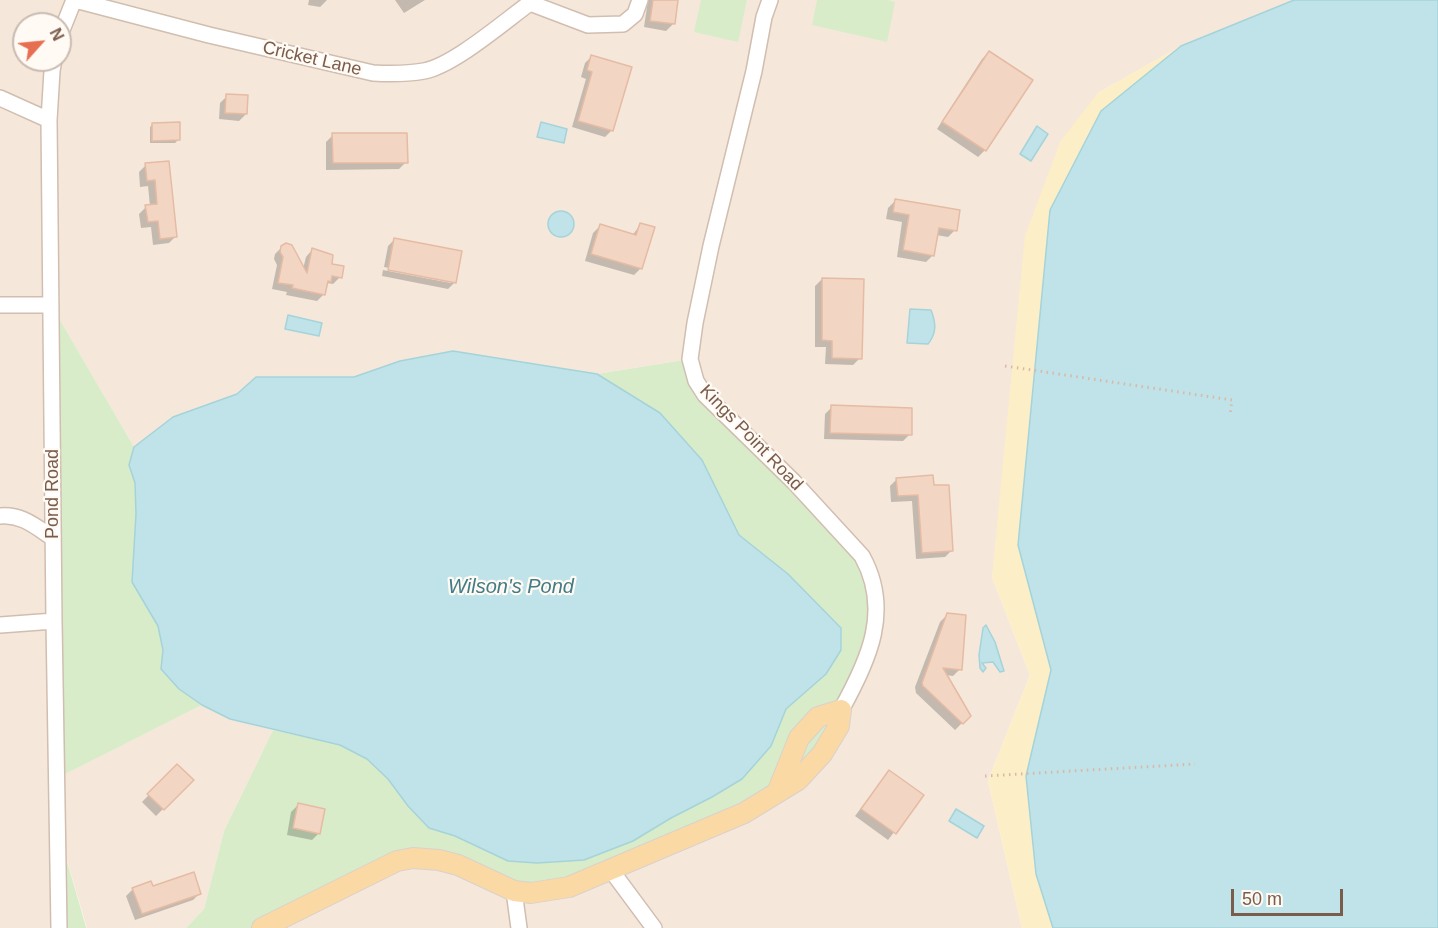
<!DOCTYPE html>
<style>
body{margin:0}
#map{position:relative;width:1438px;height:928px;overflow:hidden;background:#fdf6ec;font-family:Arial,sans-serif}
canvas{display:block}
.north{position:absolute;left:12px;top:12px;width:60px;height:60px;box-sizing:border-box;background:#fffaf3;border:2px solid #cabbb1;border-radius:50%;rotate:63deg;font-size:16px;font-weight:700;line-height:24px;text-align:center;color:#7a5c4d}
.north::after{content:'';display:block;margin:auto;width:21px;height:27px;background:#e76f51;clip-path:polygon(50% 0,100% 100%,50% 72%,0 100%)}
.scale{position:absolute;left:1231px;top:889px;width:112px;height:27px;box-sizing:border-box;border:3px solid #7a5c4d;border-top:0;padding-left:8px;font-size:18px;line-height:21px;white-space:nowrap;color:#7a5c4d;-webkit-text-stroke:4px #fffaf3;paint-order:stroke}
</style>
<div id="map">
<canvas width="1438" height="928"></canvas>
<div class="north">N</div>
<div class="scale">50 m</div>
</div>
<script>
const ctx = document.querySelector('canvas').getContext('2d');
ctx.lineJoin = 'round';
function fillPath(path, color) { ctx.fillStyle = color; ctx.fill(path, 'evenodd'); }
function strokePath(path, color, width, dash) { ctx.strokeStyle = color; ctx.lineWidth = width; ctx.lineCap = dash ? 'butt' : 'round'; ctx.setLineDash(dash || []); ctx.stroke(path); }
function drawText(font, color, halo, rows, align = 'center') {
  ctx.font = font + ' Arial,sans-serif'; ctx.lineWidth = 4.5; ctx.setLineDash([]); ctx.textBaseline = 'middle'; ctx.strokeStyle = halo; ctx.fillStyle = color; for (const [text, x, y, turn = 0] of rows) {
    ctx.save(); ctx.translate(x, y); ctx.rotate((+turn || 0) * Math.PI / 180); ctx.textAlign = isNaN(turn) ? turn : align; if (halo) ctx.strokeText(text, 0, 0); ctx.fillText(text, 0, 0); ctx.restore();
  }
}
fillPath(new Path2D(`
 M0 0H1294L1181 46 1098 93 992 577 1030 675 988 781 1022 928H262L705 395 690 359 597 374 514 360 400 361 354 377H257L237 394 173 417 134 447 51 306 58 777 202 705 230 719 273 730 224 831 204 909 186 928H87L59 833V928H0ZM24 24H60V60H24Z`), '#f5e8da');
fillPath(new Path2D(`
 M701 0H747L738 42 694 32Z
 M817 0H887L895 2 887 42 812 25Z
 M51 305 134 447 129 465 135 483 136 514 132 582 158 626 163 650 161 669 179 689 202 705 57 778Z
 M690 359 696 381 862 556 876 595 855 685 798 780 531 893 413 858 262 928H186L204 909 224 831 273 730 340 745 367 759 388 779 408 806 429 828 455 836 487 852 508 861 537 863 584 860 633 841 671 818 712 797 742 779 771 746 786 709 826 674 841 627 788 574 739 535 702 460 660 413 597 374Z
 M58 830 86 927 87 928H59Z`), '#d8ecc9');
fillPath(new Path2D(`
 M1181 46 1101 111 1018 545 1051 670 1026 776 1036 874 1053 928H1022L988 781 1030 675 992 577 1025 236 1060 142 1098 93Z`), '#fcefc7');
const water = new Path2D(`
 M1294 0H1438V928H1053L1036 874 1026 776 1051 670 1018 545 1050 210 1101 111 1181 46Z
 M541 122 567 129 564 143 537 137Z
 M1037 126 1048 134 1031 161 1020 154Z
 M548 224a13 13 0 1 1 26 0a13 13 0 1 1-26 0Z
 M910 309 931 310C936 323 937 333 928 344L907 343Z
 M288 315 322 323 319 336 285 329Z
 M453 351 597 374 660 413 702 460 739 535 788 574 841 628V650L826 674 786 709 771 746 742 779 712 797 671 818 633 841 584 860 537 863 508 861 455 836 429 828 408 806 388 779 367 759 340 745 230 719 202 705 179 689 161 669 163 650 158 626 132 582 136 514 135 483 129 465 134 447 173 417 237 394 256 377H354L400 361Z
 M986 625 995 642 1004 671 1000 672 993 662 982 663 986 668 983 672 980 668 979 655 983 628Z
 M956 809 984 826 977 838 949 821Z`);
fillPath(water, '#bfe3e8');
strokePath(water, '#a5d3da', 1.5);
fillPath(new Path2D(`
 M309 0H327L320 7 308 5Z
 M395 0H425L404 13Z
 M648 0H677L673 24 666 31 644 27Z
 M989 52 985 150 978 157 937 129 982 59Z
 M592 56 612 130 605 137 572 127 586 79 581 77 585 63Z
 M227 96 246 114 239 121 219 119 220 103Z
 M153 124 178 140 175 143H150V127Z
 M333 135 406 162 399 169 326 170V142Z
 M167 162 176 236 169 243 153 245 151 227 141 228 139 214 146 207 150 206 148 186 140 187 139 172 146 165Z
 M895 201 955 230 948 237 936 235 933 255 926 262 897 257 902 222 886 219 888 208Z
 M640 225 641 268 634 275 585 261 593 233 600 226 632 236Z
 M395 239 455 282 448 289 382 276 383 270 451 283V280L384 267 388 246Z
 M282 247 303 269 306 257 312 250 340 277 333 284 327 283 324 294 317 301 286 295 287 292 272 289 277 265 274 259 275 254Z
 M822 279 860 358 853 365 825 364 826 347H815V286Z
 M832 407 910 434 903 441 824 439 825 414Z
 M932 477 952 550 945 557 916 559 912 501 891 502 890 486 897 479Z
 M947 615 960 669 953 676 945 675 970 715 955 730 916 693 915 687 940 622Z
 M177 766 192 780 156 816 142 802Z
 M883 779 922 795 888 840 855 816Z
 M298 805 319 833 312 840 287 835 291 812Z
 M152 888 200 893 193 900 135 920 126 896 133 889Z`), '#0003');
const building = new Path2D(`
 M653 0H678L675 24 650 21Z
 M989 51 1033 80 986 151 942 122Z
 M591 55 632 67 613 131 578 121 592 72 587 70Z
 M226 94 248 95 247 114 225 113Z
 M180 122V140L152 141V123Z
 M332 133H407L408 163H333Z
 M169 161 177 237 160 239 158 221 148 222 145 205 157 204 155 180 147 181 145 163Z
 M895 199 960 210 957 231 939 228 934 256 903 250 909 215 893 212Z
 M640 223 655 227 642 269 591 254 600 224 636 235Z
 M394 238 462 251 456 283 388 270Z
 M286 243 292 245 307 273 312 248 333 255 332 264 344 266 342 278 332 276 331 282 328 281 325 295 292 288 293 285 278 283 283 257 280 252 281 246Z
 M822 278 864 279 862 359 832 358V341L822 340Z
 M831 405 912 408V435L830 433Z
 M933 475 934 485H949L953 551 922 553 918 495 898 496 896 478Z
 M947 613 966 615 962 670 943 668 971 716 963 724 923 686 922 683Z
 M177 764 194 780 164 810 147 794Z
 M889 770 924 795 896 834 861 809Z
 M298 803 325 809 320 834 293 828Z
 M194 872 201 894 142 914 132 888 151 881 153 886Z`);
fillPath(building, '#f3d5c3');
strokePath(building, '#e6bba3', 1.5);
const minor = new Path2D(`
 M75 0 209 35 373 73C390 74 407 74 424 71 455 65 507 19 534 0
 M770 0 764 17 754 71 711 246 695 323 690 359 696 381 705 395 794 482 862 556C892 610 869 660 841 710
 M530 3 588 25 623 24 635 14 640 0
 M60 35 74 0
 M54 60 52 71 49 120 54 621 59 928
 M0 98 49 120
 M0 305H51
 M0 516C22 514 36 527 53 538
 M0 625 54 621
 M611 870 654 928
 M514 891 519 928`);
const major = new Path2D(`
 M262 928 397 861 413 858 439 860 458 865 514 891 531 893 569 887 744 813 798 780 822 754 839 726 841 710 818 717 799 738 777 793`);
strokePath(minor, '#d1beb0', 18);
strokePath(major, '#dad1cd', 22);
strokePath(new Path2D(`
 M1005 366 1232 400 1230 415
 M985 776 1195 764`), '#d9b8a5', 3, [1.5, 4.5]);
strokePath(minor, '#fff', 15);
strokePath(major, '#fbd9a5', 20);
drawText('18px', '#7a5c4d', '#fffaf3', [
 ["Cricket Lane",312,59,13],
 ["Kings Point Road",751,438,46],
 ["Pond Road",53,494,-90]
]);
drawText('italic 20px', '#437c86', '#fffaf3', [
 ["Wilson's Pond",511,587]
]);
</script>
